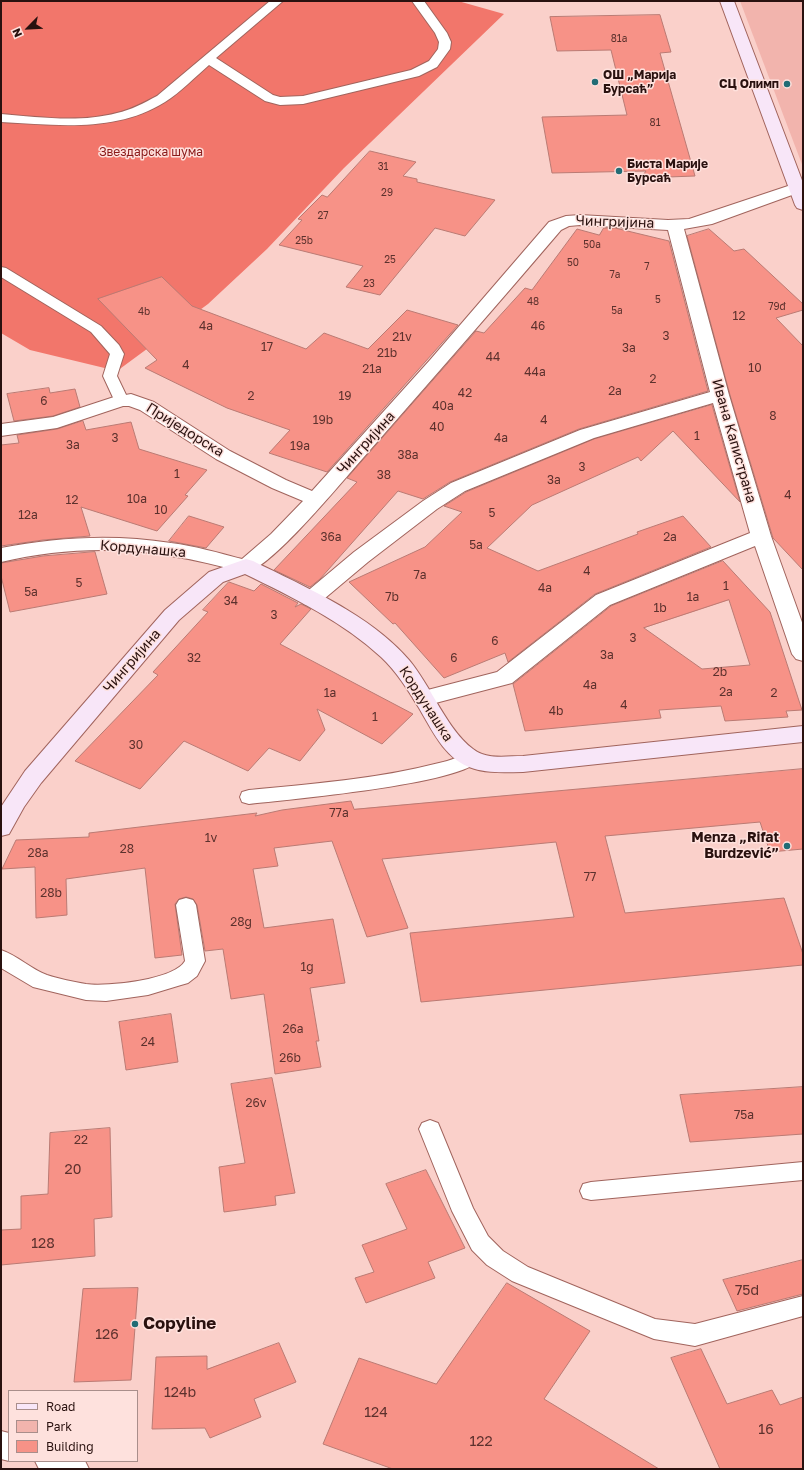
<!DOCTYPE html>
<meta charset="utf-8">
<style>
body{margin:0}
#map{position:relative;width:804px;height:1470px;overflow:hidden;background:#fad0ca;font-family:"Golos Text",sans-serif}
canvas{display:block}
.frame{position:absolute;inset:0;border:2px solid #29110f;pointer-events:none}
.legend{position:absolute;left:8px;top:1390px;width:130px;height:72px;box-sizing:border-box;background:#fee1dd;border:1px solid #a98e8b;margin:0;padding:5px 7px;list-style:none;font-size:12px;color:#29110f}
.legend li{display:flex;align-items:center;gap:8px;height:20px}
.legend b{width:20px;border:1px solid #a98e8b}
.north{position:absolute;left:8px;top:8px;width:40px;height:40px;-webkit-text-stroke:3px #fee1dd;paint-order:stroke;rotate:246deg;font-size:11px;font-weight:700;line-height:16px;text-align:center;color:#29110f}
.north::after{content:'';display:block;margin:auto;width:14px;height:18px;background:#29110f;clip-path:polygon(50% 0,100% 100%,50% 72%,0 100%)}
</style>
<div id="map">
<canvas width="804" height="1470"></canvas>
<div class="frame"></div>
<ul class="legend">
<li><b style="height:5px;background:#f8e6f8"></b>Road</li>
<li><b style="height:11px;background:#f2b4ad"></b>Park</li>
<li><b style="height:11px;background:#f79287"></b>Building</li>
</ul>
<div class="north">N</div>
</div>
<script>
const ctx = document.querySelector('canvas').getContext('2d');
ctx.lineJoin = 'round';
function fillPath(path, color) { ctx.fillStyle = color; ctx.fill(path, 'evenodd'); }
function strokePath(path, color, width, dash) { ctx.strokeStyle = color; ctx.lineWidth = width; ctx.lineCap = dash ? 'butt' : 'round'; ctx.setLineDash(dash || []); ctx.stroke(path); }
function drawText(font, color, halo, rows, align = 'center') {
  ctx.font = font + ' "Golos Text",sans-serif'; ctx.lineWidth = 3; ctx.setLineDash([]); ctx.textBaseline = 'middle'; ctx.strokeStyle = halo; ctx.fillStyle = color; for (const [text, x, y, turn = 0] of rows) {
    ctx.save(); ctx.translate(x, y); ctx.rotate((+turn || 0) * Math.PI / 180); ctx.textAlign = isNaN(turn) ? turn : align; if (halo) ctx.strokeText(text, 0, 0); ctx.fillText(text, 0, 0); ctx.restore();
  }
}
fillPath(new Path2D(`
 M740 1H803V167Z`), '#f2b4ad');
fillPath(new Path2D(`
 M1 1H458L504 14 344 168 267 249 208 304 117 371 30 350 1 333Z`), '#f2766b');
const building = new Path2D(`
 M660 15 671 52 660 53 695 176 641 178 646 171 552 173 542 117 627 115 611 50 557 51 550 17Z
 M370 151 416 162 403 176 417 179V182L495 200 465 236 435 228 380 295 346 287 363 266 279 245 302 220 298 219 322 195 327 197Z
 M604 228H615L669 241 708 391 579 429 450 482 423 499 398 491 320 579 310 587 274 570 357 482 347 478 476 331 484 333 525 288 532 290 577 229 599 235Z
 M709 229 734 251 744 249 803 304V310L776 318 803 346V570L773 538 730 395 687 236Z
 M162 277 192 306 306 349 324 333 368 349 407 310 458 325 327 472 269 453 290 430 227 408 145 368 157 360 98 299Z
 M49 388 50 393 75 389 80 407 53 416 14 421 7 394Z
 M712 405 740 502 673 431 641 461 638 457 532 505 487 548 538 571 638 534 637 532 683 516 711 547 595 594 508 662 505 653 444 678 395 623 393 624 349 582 425 547 462 512 444 506 466 492 594 439Z
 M83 421 86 430 131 422 139 449 207 470 185 495 188 496 157 531 81 507 90 536 43 540 1 546V445L19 443 17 435 57 429Z
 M189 516 224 527 206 548 169 541Z
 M95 552 107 594 10 612 1 576V563L43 556Z
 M723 561 770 612 802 710 786 711 788 717 725 721 721 706 659 710 661 718 525 731 513 684 611 606ZM729 600 750 665 702 669 644 628Z
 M229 582 254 591 261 584 298 603 295 607 301 604 311 609 280 644 413 714 382 744 317 709 325 730 300 761 269 748 248 771 184 741 140 789 75 761 158 675 153 672 208 612 203 610Z
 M803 769V849L770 852 760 822 605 836 625 913 784 898 803 954V965L421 1002 410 933 574 917 556 842 382 859 408 928 367 937 332 841 274 848 278 866 253 869 264 928 333 919 345 983 310 988 319 1041H316L321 1067 275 1074 264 994 231 999 223 949 205 951 197 905 193 899 186 897 179 899 175 904 182 955 155 958 145 868 66 879 67 915 36 918 35 867 2 869 16 840 89 837V833L257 813 255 816 282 810 351 801 354 809Z
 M171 1014 178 1062 126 1070 119 1022Z
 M272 1078 295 1193 275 1196 276 1205 224 1212 219 1167 245 1163 231 1084Z
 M803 1087V1134L690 1142 680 1095Z
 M110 1128 112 1217 94 1219 95 1256 1 1265V1230L21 1229V1196L48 1194 50 1133Z
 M426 1170 465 1248 428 1262 435 1278 366 1303 355 1278 374 1272 362 1245 407 1229 386 1184Z
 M803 1260V1294L737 1311 723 1280Z
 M507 1283 590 1331 544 1399 659 1469H393L323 1444 359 1358 436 1384Z
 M138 1288 131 1380 74 1382 83 1289Z
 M279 1343 296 1382 254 1399 261 1417 210 1438 205 1428 152 1429 156 1357 207 1356V1369Z
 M701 1349 727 1404 772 1390 780 1405 803 1397V1469H720L671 1358Z`);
fillPath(building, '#f79287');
strokePath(building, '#ba7a73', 1);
const lane = new Path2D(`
 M270 1H283L216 58 273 95 280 97 303 96 411 70 429 61 438 49 439 42 435 33 412 1H424L447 33 451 42 450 49 437 67 419 76 303 104 280 105 265 101 209 65C195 77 181 92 165 102 116 133 56 125 1 122V114C38 117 80 123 117 113 131 110 144 103 157 96Z
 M1 267 6 268 101 326 119 345 124 354 117 376 129 401 126 404 121 406 116 404 103 376 110 354 91 332 1 277Z
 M471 752 477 754 480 759C466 784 284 800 249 804L242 802 240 797 242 792 249 790C312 784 377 779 439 763 450 761 460 756 471 752Z
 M186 898 193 900 196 905 205 961 197 976 188 983 181 985 148 995 106 1001 86 1000 33 987 1 968V950C18 956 31 969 47 975 59 979 74 982 86 984 107 987 174 980 185 961L176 905 179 900Z
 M430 1120 438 1123 473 1208 488 1236 503 1251 528 1267 655 1319 695 1324 803 1296V1316L695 1346 654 1339 512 1281 487 1265 472 1250 452 1211 419 1129 422 1123Z
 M803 1162V1180L591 1200 583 1198 580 1191 583 1184 591 1182Z`);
const street = new Path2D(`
 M797 183 803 185V191L712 224 684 229 729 395 771 536 803 625V661L796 659 792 654 755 546 610 605 512 683 424 706 416 703 413 698 416 693 497 672 596 595 750 533 713 403 594 438 465 491 437 509 368 562 318 604 311 606 304 604 301 599 304 594 354 552 423 501 451 483 580 430 710 392 668 230 580 225 569 226 561 230C494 309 425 387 356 466 336 489 272 566 246 573 221 566 197 560 171 556 114 546 57 549 1 562V548C57 537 114 534 171 543 195 546 219 553 242 559L271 534 303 501 272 488 216 459 140 410 129 406H123L57 428 1 436V424L53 417 114 397 131 394 154 402 230 451 286 480 312 491 430 360 549 222 566 216 580 215 668 220 689 219Z
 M1 1431 9 1433V1461L1 1459Z
 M35 1461H85L89 1469H39Z`);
const secondary = new Path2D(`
 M720 1H734L803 183V210L797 208 795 205Z
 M246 559 253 561C305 587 371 615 409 660 431 686 447 730 473 749 487 760 506 756 523 756L803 726V742L523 772C505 772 487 774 469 767 444 757 432 730 419 708 408 690 397 672 381 657 342 621 292 597 245 574L223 582 179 620 41 783 24 807 9 834 1 836V807L25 771 165 610 209 572Z`);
strokePath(lane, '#a1645d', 2);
strokePath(street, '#a1645d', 2);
strokePath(secondary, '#a1645d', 2);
fillPath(lane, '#fff');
fillPath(street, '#fff');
fillPath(secondary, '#f8e6f8');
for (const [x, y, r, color] of [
 [595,82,4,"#226c75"],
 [787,84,4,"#226c75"],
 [619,171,4,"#226c75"],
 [787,846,4,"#226c75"],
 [135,1324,4,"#226c75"]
]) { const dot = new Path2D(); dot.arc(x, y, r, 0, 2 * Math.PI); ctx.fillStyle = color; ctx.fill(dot); strokePath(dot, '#fee1dd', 1.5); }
drawText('10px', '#5c312d', null, [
 ["81a",619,39],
 ["81",655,123],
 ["31",383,167],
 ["29",387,193],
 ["27",323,216],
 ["25b",304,241],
 ["50a",592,245],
 ["25",390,260],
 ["50",573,263],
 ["7",647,267],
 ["7a",615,275],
 ["23",369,284],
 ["5",658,300],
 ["48",533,302],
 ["79đ",777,307],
 ["5a",617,311],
 ["4b",144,312]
]);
drawText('bold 12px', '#29110f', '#fee1dd', [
 ["ОШ „Марија",603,75],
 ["Бурсаћ”",603,89],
 ["СЦ Олимп",779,84,"right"],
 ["Биста Марије",627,164],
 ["Бурсаћ",627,178]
], 'left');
drawText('12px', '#8a1919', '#fee1dd', [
 ["Звездарска шума",151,152]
]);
drawText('12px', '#5c312d', null, [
 ["12",739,316],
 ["4a",206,326],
 ["46",538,326],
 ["3",666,336],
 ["21v",402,337],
 ["17",267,347],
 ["3a",629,348],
 ["21b",387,353],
 ["44",493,357],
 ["4",186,365],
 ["10",755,368],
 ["21a",372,369],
 ["44a",535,372],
 ["2",653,379],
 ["2a",615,391],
 ["42",465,393],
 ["2",251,396],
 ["19",345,396],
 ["6",44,401],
 ["40a",443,406],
 ["8",773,416],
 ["19b",323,420],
 ["4",544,420],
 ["40",437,427],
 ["1",697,436],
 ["3",115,438],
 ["4a",501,438],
 ["3a",73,445],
 ["19a",300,446],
 ["38a",408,455],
 ["3",582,467],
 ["1",177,474],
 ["38",384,475],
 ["3a",554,480],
 ["4",788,495],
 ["10a",137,499],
 ["12",72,500],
 ["10",161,510],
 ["5",492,513],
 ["12a",28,515],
 ["36a",331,537],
 ["2a",670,537],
 ["5a",476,545],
 ["4",587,571],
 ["7a",420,575],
 ["5",79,583],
 ["1",726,586],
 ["4a",545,588],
 ["5a",31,592],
 ["7b",392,597],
 ["1a",693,597],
 ["34",231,601],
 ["1b",660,608],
 ["3",274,615],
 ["3",633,638],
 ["6",495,641],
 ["3a",607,655],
 ["32",194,658],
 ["6",454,658],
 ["2b",720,672],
 ["4a",590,685],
 ["2a",726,692],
 ["1a",330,693],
 ["2",774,693],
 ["4",624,705],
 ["4b",556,711],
 ["1",375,717],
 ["30",136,745],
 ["77a",339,813],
 ["1v",211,838],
 ["28",127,849],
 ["28a",38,853],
 ["77",590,877],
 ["28b",51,893],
 ["28g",241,922],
 ["1g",307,967],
 ["26a",293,1029],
 ["24",148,1042],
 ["26b",290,1058],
 ["26v",256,1103],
 ["75a",744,1115],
 ["22",81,1140]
]);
drawText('14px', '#29110f', '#fee1dd', [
 ["Чингријина",615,222,2],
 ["Приједорска",185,430,32],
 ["Ивана Капистрана",734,441,74],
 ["Чингријина",366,443,-48],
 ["Кордунашка",143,549,5],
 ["Чингријина",132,661,-49],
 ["Кордунашка",426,704,57]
]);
drawText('bold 14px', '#29110f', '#fee1dd', [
 ["Menza „Rifat",779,838],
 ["Burdzević”",779,854]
], 'right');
drawText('14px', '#5c312d', null, [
 ["20",73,1170],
 ["128",43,1244],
 ["75d",747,1291],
 ["126",107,1335],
 ["124b",180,1393],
 ["124",376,1413],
 ["16",766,1430],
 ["122",481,1442]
]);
drawText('bold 17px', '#29110f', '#fee1dd', [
 ["Copyline",143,1324]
], 'left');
</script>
